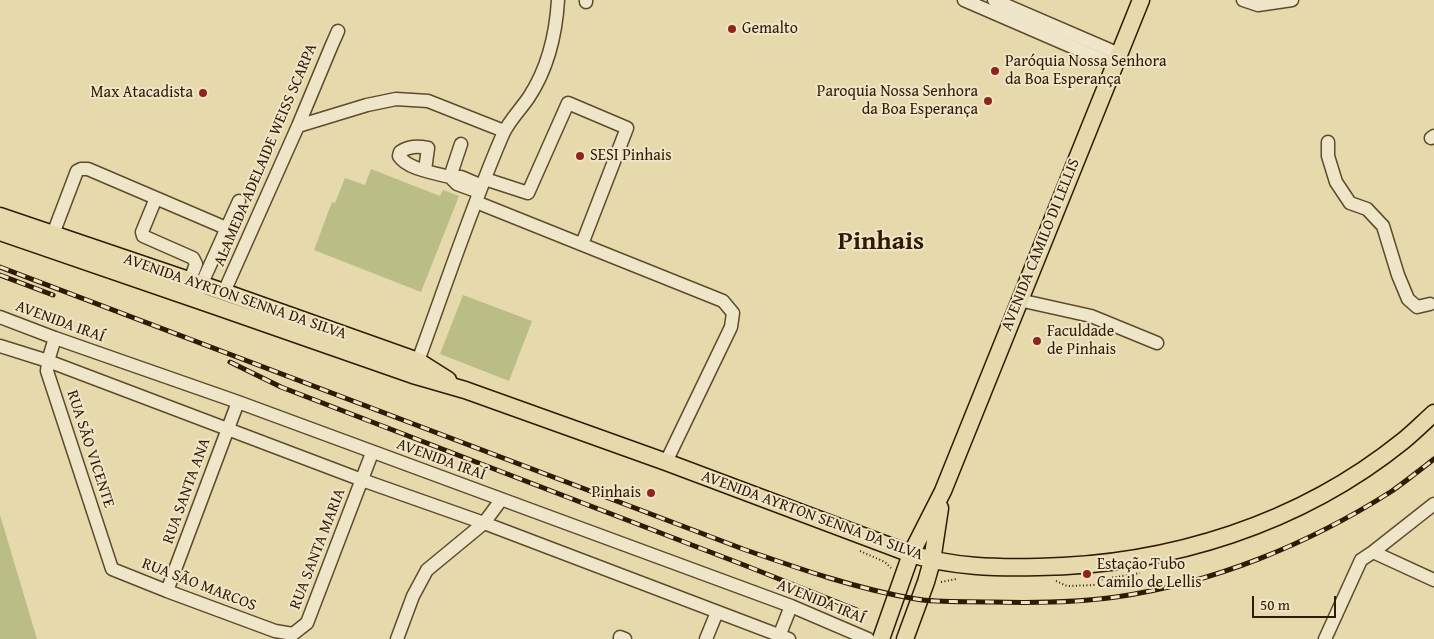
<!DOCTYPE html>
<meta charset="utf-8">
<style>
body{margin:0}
#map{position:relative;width:1434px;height:639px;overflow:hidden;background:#e6d9ac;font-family:"Gentium Book Plus",serif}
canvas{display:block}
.scale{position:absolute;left:1252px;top:596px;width:84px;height:22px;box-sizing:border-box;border:2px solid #301a02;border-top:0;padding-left:6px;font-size:15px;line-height:18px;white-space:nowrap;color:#301a02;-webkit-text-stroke:4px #efe6c9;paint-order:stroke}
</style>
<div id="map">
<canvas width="1434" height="639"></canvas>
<div class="scale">50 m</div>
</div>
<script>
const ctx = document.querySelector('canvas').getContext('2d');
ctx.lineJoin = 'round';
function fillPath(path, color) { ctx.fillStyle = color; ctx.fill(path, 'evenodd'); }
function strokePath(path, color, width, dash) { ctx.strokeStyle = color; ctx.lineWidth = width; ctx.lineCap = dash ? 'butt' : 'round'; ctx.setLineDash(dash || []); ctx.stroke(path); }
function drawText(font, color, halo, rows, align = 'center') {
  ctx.font = font + ' "Gentium Book Plus",serif'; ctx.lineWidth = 4; ctx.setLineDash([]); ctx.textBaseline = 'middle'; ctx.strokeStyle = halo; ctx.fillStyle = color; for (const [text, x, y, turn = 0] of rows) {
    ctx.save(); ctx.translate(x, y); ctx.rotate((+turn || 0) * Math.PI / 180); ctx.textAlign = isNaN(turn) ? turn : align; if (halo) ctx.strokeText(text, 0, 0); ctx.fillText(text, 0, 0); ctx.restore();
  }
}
fillPath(new Path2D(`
 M371 169 440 196 443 190 459 196 421 292 314 250 332 202 335 203 345 178 365 185Z
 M463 295 532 321 509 381 440 354Z
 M0 515 37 639H0Z`), '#babe86');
const minor = new Path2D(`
 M964 0 1114 65
 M994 0 1119 54
 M1243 0 1258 5 1292 0
 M586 2V0
 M298 126 367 105 396 99 428 101 504 131
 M1431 138 1434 136
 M1328 142V156L1336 182 1350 203 1367 209 1383 226 1398 275 1408 299 1417 307 1430 304
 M425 170 428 148C417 146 409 146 400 152L399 156C407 169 435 173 450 177L461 144
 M485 179 528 193 568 103 627 128 582 244
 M479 192 457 184 450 177H461L482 186
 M156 198 142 232 143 236 193 258 196 264 187 288
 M476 202 723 301 733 313 731 327 666 462
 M53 234 77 171 81 169H88L226 228
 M198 292 239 201
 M224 292 298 126 331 47 338 31
 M1019 300 1091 316 1157 343
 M0 317 55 338 238 402 791 606 868 639
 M55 338 48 361 47 371 112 569 167 591 275 631 293 634 307 623 372 453
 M0 346 48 361 362 480 484 523 789 639
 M418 361C446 285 471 208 503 134 509 121 521 109 529 97 548 68 556 34 558 0
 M1373 552 1434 580
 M167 591 238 402
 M397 639 413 596 427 570 484 523 501 500
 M620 639V637L625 639
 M706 639 717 612
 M778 639 791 606
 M1325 639 1361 560 1373 552 1434 504`);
const major = new Path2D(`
 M0 216 224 292 418 361 448 380
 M0 232 218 307 413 375 465 390 666 462 911 554C952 567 996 568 1038 567 1170 565 1300 524 1403 441 1414 432 1424 422 1434 413
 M881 639 911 554 943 491 1141 0
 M905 639 926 582 932 561 940 508`);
strokePath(minor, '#5e4a2c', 15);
strokePath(major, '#301a02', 19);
strokePath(new Path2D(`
 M860 551 885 562 891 568
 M1056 581 1067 586 1096 585 1103 579 1129 575 1140 573
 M941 582 956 579`), '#301a02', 2, [1, 2.5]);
strokePath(minor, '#efe6c9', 12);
strokePath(major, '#e6d9ac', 16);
const rail = new Path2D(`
 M0 267 743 549C800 569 857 589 916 599 939 603 969 601 992 602 1033 603 1075 603 1116 597 1214 583 1309 544 1392 491 1406 481 1420 470 1434 459
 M0 275 53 295
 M230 362 281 387 744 565 857 610`);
strokePath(rail, '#301a02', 5);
strokePath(rail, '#efe6c9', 3, [9]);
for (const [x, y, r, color] of [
 [732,29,5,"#8f2418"],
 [995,71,5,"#8f2418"],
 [203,93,5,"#8f2418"],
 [988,101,5,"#8f2418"],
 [580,156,5,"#8f2418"],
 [1037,341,5,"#8f2418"],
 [651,493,5,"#8f2418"],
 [1087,574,5,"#8f2418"]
]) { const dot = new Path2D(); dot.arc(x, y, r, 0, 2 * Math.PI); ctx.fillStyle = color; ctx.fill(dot); strokePath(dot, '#efe6c9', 2); }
drawText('16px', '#301a02', '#efe6c9', [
 ["Gemalto",742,29],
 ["Paróquia Nossa Senhora",1005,62],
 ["da Boa Esperança",1005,80],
 ["Paroquia Nossa Senhora",978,92,"right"],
 ["da Boa Esperança",978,110,"right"],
 ["Max Atacadista",193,93,"right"],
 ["SESI Pinhais",590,156],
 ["Faculdade",1047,332],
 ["de Pinhais",1047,350],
 ["Pinhais",641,493,"right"],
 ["Estação Tubo",1097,565],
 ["Camilo de Lellis",1097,583]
], 'left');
drawText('16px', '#301a02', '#efe6c9', [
 ["ALAMEDA ADELAIDE WEISS SCARPA",266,155,-67],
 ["AVENIDA CAMILO DI LELLIS",1041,245,-68],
 ["AVENIDA AYRTON SENNA DA SILVA",235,297,19],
 ["AVENIDA IRAÍ",60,322,20],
 ["RUA SÃO VICENTE",90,449,72],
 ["AVENIDA IRAÍ",441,460,20],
 ["RUA SANTA ANA",187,491,-70],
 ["AVENIDA AYRTON SENNA DA SILVA",812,516,20],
 ["RUA SANTA MARIA",318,549,-69],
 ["RUA SÃO MARCOS",199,585,21],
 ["AVENIDA IRAÍ",821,602,22]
]);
drawText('bold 26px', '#301a02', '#efe6c9', [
 ["Pinhais",881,242]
]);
</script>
